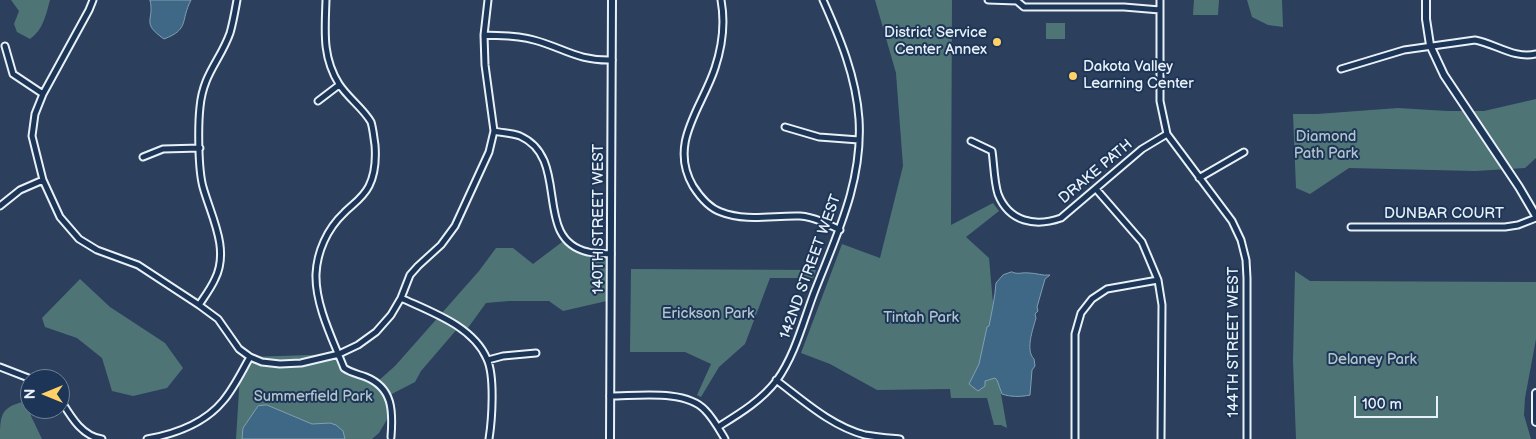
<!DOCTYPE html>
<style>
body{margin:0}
#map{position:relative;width:1536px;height:439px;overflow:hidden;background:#2c3f5d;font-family:"Balsamiq Sans",sans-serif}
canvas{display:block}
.north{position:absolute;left:20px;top:369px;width:50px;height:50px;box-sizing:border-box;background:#1d3557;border:1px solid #6e8097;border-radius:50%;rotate:270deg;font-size:14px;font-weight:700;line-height:20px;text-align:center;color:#e8f1f8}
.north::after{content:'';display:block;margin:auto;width:18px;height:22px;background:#ffd166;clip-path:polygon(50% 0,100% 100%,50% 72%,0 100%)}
.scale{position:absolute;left:1354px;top:396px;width:84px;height:22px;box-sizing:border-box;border:2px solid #e8f1f8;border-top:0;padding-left:6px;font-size:15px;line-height:18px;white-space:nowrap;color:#e8f1f8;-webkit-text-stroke:4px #1d3557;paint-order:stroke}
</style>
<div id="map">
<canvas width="1536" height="439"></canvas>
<div class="north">N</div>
<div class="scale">100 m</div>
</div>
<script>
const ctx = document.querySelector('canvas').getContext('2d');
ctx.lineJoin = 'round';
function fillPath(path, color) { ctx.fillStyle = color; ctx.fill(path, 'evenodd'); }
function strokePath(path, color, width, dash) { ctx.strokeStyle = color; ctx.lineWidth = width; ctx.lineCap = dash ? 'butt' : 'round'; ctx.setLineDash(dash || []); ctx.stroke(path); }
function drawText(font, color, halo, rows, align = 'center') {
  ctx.font = font + ' "Balsamiq Sans",sans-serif'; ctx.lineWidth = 4; ctx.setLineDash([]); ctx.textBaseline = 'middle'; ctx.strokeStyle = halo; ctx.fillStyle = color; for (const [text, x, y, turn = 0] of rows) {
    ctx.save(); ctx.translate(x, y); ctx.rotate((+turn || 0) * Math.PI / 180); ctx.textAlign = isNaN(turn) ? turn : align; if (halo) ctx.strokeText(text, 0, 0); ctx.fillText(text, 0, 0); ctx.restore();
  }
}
fillPath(new Path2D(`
 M11 0H50C46 15 43 30 30 39L17 32 14 24 19 11Z
 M875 0H952L951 225 993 203 999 211 966 237 989 258 1001 394 1007 428 1001 425H994L987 398H951L950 389 877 390 830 364 801 353 842 244 880 258 903 166 896 73Z
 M1194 0H1219L1218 15H1193Z
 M1247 0H1282L1283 27 1268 25 1252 17Z
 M1046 23H1065V39H1046Z
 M1536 99V158L1525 168 1475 171 1349 168 1310 194 1296 188 1293 114H1317L1398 108 1447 111H1484Z
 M566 239 602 253 611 254V300L563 311 549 301H509L486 303 465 332 458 328 421 371 415 382 388 396 392 411 379 433 372 439H236L240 375 250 357 339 354 344 368 377 382 395 366 479 271 496 248H513L533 264Z
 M631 269 816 270 813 278H770L745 344 719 367 701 397 697 395 711 364 685 352H630Z
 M1295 271 1310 281 1536 282V339L1525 398 1524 415 1531 439H1296L1293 361Z
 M80 279 110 307 165 343 183 368 167 388 133 396 112 391 102 358 77 338 45 327 42 318Z
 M28 401 31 416 42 439H0C0 414 1 406 28 401Z`), '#4f7476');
const water = new Path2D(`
 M150 0H191C180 21 190 29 164 39 140 22 155 21 150 0Z
 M1012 272C1018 275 1022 272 1029 273 1037 273 1042 276 1050 275L1045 279 1037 307 1038 311 1035 314 1036 318C1033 329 1025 350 1034 359L1035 366 1032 370 1030 395C1021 397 1010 397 1002 394L997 380 995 378 985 381V386L978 391 969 384 979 364 987 327 989 326C992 311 995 297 996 283L1003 275Z
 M267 405 312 424 330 423 336 425 343 431 345 439H242L243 428 258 406Z`);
fillPath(water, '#3e6885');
strokePath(water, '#829fb3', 1);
const minor = new Path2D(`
 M93 0 89 10 43 94 35 114 32 136 43 180 60 217 79 239 97 250 138 265 199 305 218 319 239 349 250 357 262 362 280 364 301 363 339 354 358 345 376 332 391 315 401 298 410 275 418 266 441 245 455 226 489 152 494 131 485 65 484 35 488 0
 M326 0C325 31 322 57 339 84 348 98 363 108 371 122 373 128 374 139 375 145 376 158 375 174 369 186 363 198 353 204 344 213 327 229 317 252 316 274 315 305 333 340 344 368 351 373 358 374 366 377 393 388 393 411 391 437
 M721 0C725 22 722 47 715 68 702 108 668 143 693 186 700 197 709 208 721 212 746 222 774 215 800 216 814 217 828 224 840 230
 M988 0 1017 1 1024 7H1124L1160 10
 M1160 0V101L1167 134 1232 221 1241 240 1246 260 1247 278V439
 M484 35C501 36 518 35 534 40 564 48 577 61 612 60
 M5 46 13 74 43 94
 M1341 69 1404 50 1475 40C1496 44 1514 59 1536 54
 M318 101 339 85
 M785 127 819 137 859 140
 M494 131C502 133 512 133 520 136 572 159 531 239 588 252 595 254 604 253 611 254
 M971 141 992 151C994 165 994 181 998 194 1009 222 1035 227 1061 218L1142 149 1167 134
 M143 157 163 149 200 148
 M1199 178 1244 152
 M1096 189 1142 242 1158 280 1162 305 1161 439
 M0 206 20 190 43 180
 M1351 227H1505L1518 225 1536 218
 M401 298C431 312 473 326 487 359 495 376 492 420 489 439
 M199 305C205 296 211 288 215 279 230 249 211 216 203 187 198 169 198 125 200 107 203 74 220 61 230 33 233 23 235 11 237 0
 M488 360 503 356 536 353
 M0 367 31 379
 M776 380C804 401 831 426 865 435 876 437 889 438 900 439
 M610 396C637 396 686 389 705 410 713 418 719 429 725 439
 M60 399C70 415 81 436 102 439
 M718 427C739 414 761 401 777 380 795 355 803 322 814 293 836 236 863 183 859 119 856 76 840 38 823 0
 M147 439C175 434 204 424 223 401 234 388 242 371 250 357
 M1075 439V334L1081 313 1092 299 1107 289 1158 280`);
const tertiary = new Path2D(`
 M1426 0V19L1430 45 1444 75 1519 187 1536 216
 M1536 393V422
 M610 439 612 0`);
strokePath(minor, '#e8f1f8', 9);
strokePath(tertiary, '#e8f1f8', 10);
strokePath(minor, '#1d3557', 5);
strokePath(tertiary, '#1d3557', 6);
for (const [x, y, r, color] of [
 [997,42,5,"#ffd166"],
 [1073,76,5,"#ffd166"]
]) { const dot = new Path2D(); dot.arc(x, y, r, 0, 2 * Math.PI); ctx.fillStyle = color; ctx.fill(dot); strokePath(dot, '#1d3557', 2); }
drawText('15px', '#e8f1f8', '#1d3557', [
 ["District Service",987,33],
 ["Center Annex",987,50],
 ["Dakota Valley",1083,67,"left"],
 ["Learning Center",1083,84,"left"]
], 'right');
drawText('15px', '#b2c5ca', '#1d3557', [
 ["Diamond",1326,137],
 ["Path Park",1326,154],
 ["Erickson Park",708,314],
 ["Tintah Park",921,318],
 ["Delaney Park",1372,360],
 ["Summerfield Park",313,397]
]);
drawText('15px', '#e8f1f8', '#1d3557', [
 ["DRAKE PATH",1096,172,-40],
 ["DUNBAR COURT",1444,214],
 ["140TH STREET WEST",599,219,-90],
 ["142ND STREET WEST",811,267,-70],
 ["144TH STREET WEST",1234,342,-90]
]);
</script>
